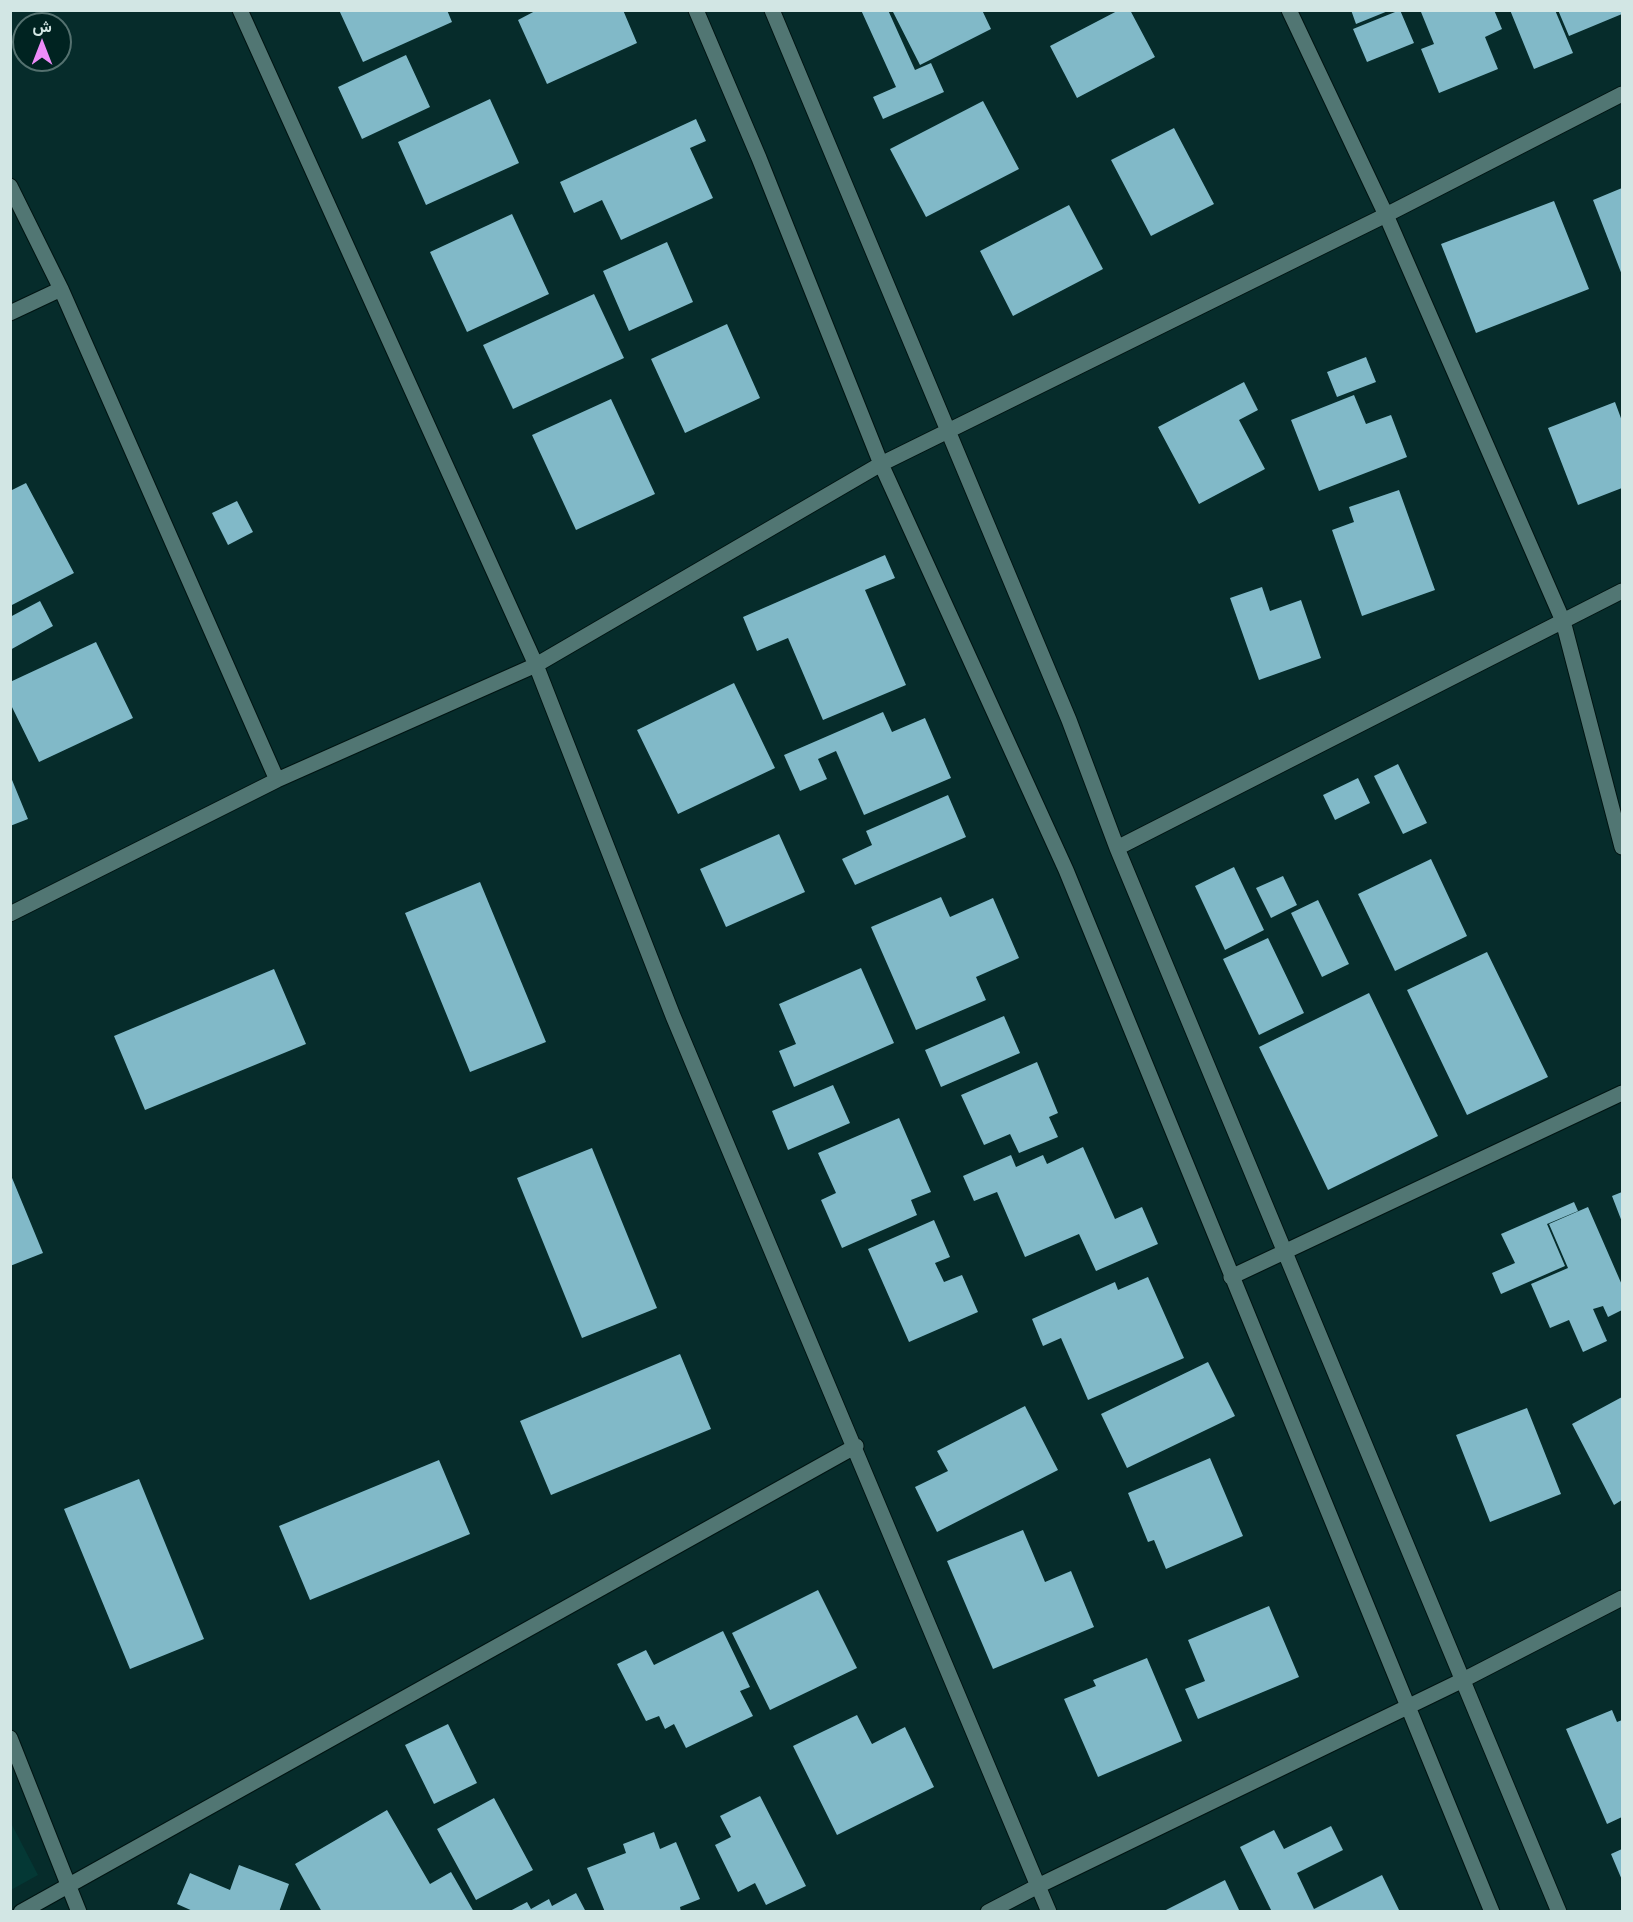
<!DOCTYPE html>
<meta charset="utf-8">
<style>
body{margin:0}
#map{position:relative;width:1633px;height:1922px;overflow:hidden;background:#062c2b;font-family:"Libre Baskerville",Vazirmatn,serif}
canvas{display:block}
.frame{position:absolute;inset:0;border:12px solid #d2e6e4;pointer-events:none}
.north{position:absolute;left:12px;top:12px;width:60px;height:60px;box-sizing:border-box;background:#002321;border:2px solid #54716f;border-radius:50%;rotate:0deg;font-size:16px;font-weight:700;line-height:24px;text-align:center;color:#d2e6e4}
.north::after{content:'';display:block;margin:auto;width:21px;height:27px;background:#ed8cf9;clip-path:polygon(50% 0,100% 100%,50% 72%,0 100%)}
</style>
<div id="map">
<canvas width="1633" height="1922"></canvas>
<div class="frame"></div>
<div class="north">ش</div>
</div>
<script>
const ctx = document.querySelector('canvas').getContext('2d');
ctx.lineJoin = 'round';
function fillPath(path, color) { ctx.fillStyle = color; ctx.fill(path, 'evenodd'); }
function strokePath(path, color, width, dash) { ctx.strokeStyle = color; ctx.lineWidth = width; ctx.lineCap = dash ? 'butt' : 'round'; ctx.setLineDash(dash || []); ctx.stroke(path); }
fillPath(new Path2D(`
 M11 1823 38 1875 11 1890H10Z`), '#043835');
fillPath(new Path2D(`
 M339 10H447L452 22 363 62Z
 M537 10H623L637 43 547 84 518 20Z
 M861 10H888L915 70 931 63 944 92 883 119 873 97 896 87Z
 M892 10H982L991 29 920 65Z
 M1119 10H1130L1155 57 1077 98 1050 46Z
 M1351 10H1388V11L1356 24Z
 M1400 10 1414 43 1367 62 1353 29Z
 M1425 10H1494L1502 29 1485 37 1498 69 1439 93 1421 49 1434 44 1421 12Z
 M1510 10H1555L1573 53 1534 69Z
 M1558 10H1622V14L1569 36Z
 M406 55 430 107 362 139 338 87Z
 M490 99 519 163 426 205 398 142Z
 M983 101 1019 169 926 217 890 149Z
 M696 119 706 141 690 148 713 198 621 240 602 200 574 213 560 182Z
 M1174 128 1214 204 1151 236 1111 160Z
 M1622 188V275L1593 200Z
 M1554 201 1589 289 1476 333 1441 244Z
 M1069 205 1103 269 1013 316 980 251Z
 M512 214 549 294 467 332 430 252Z
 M667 242 693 302 629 331 603 271Z
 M594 294 624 358 513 409 483 345Z
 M727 324 760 398 685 433 651 359Z
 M1366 357 1376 382 1337 397 1327 372Z
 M1244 382 1258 410 1239 420 1265 469 1199 504 1158 427Z
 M1354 395 1366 424 1391 415 1407 457 1319 491 1291 420Z
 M611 399 655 494 576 530 532 435Z
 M1615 402 1622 421V488L1578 505 1548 428Z
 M26 483 74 573 10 606V491Z
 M1399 490 1435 590 1362 616 1332 530 1354 522 1349 507Z
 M237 501 253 532 228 545 212 513Z
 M885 555 895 578 865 590 906 685 823 720 788 638 757 651 743 617Z
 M1262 587 1270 611 1301 600 1321 658 1259 680 1230 598Z
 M40 601 53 626 10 650V617Z
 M96 642 133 718 39 762 10 703V682Z
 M734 683 775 768 678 814 637 730Z
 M883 712 892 732 925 718 951 778 864 815 836 751 818 759 827 779 800 791 784 755Z
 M1398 764 1427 823 1403 834 1374 776Z
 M10 775 28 819 10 826Z
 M1358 778 1370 803 1335 820 1323 795Z
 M948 795 966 837 855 885 842 859 872 845 866 831Z
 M779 834 805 892 726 927 700 869Z
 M1431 859 1467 936 1395 971 1358 894Z
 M1234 867 1264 930 1225 950 1195 886Z
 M1283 876 1297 905 1271 918 1256 888Z
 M480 882 546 1042 470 1072 405 913Z
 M941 897 950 917 993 898 1019 958 976 977 986 1000 916 1030 871 927Z
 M1318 900 1349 964 1322 977 1291 913Z
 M1268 938 1304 1013 1259 1035 1223 959Z
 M1487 952 1548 1077 1467 1115 1407 990Z
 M861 968 894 1043 794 1087 779 1051 796 1044 779 1004Z
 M274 969 306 1044 145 1110 114 1036Z
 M1369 993 1438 1136 1328 1190 1259 1047Z
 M1004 1016 1020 1053 941 1087 925 1050Z
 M1037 1062 1058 1113 1049 1117 1058 1137 1019 1153 1010 1134 984 1145 961 1095Z
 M833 1085 850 1123 788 1150 772 1111Z
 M899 1118 931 1192 911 1200 917 1215 842 1248 821 1200 836 1193 818 1153Z
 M1083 1147 1115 1219 1142 1207 1158 1244 1096 1271 1079 1234 1025 1257 997 1192 974 1201 963 1176 1011 1155 1016 1167 1043 1155 1047 1164Z
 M592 1148 657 1308 582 1338 517 1178Z
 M10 1173 43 1253 10 1266Z
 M1622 1192V1222L1612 1196Z
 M1574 1202 1578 1211 1547 1224 1565 1266 1501 1294 1492 1273 1515 1263 1501 1234Z
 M1588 1207 1622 1285V1310L1608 1317 1603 1306 1593 1309 1607 1341 1583 1352 1569 1320 1550 1328 1531 1284 1568 1268 1549 1224Z
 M934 1220 950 1257 935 1263 944 1282 962 1275 978 1312 909 1342 868 1249Z
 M1148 1277 1184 1358 1088 1400 1061 1338 1043 1346 1032 1319 1115 1282 1118 1290Z
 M680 1354 711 1429 551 1495 520 1421Z
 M1208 1362 1235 1416 1127 1468 1101 1414Z
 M1622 1397V1500L1614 1505 1572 1424Z
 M1025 1406 1058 1470 937 1532 915 1487 948 1471 937 1451Z
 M1527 1408 1561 1494 1490 1522 1456 1435Z
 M1210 1458 1243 1536 1166 1569 1154 1540 1148 1542 1128 1493Z
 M439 1460 470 1534 310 1600 279 1526Z
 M139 1479 204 1639 130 1669 64 1509Z
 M1023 1530 1045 1582 1071 1571 1094 1627 993 1669 947 1561Z
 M818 1590 857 1668 770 1710 732 1633Z
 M1269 1606 1299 1677 1198 1719 1185 1689 1205 1681 1188 1640Z
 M723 1631 750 1687 740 1691 753 1716 686 1748 674 1724 665 1729 659 1716 646 1721 617 1664 646 1650 654 1665Z
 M1147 1658 1182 1741 1098 1777 1064 1699 1096 1686 1093 1680Z
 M1612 1710 1617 1722 1622 1720V1817L1607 1824 1566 1729Z
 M857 1715 872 1744 905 1727 934 1787 837 1835 793 1746Z
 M448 1724 477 1783 434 1804 405 1745Z
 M760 1796 806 1886 766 1905 755 1883 738 1892 715 1845 731 1837 720 1816Z
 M494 1798 533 1870 476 1900 437 1829Z
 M387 1810 430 1884 451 1872 474 1912H322L295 1864Z
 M1331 1826 1343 1850 1297 1873 1314 1909 1382 1875 1400 1912H1272L1240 1847 1274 1830 1284 1849Z
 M654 1832 660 1849 676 1842 700 1899 680 1907 681 1912H605L587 1868 626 1853 623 1844Z
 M1622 1849V1880L1611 1854Z
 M239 1865 289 1884 279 1912H195L177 1904 190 1873 230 1890Z
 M1225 1880 1240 1912H1162Z
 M576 1893 586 1912H508L527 1902 531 1909 549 1899 552 1906Z`), '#81b9c8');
const street = new Path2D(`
 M240 10 536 665 673 1016 1038 1886 1465 1679 1622 1598
 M696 10 759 158 881 464 1066 870 1492 1912
 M772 10 1069 720 1117 848 1559 1912
 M1289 10 1386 215 1563 621 1622 847
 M10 186 61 289 277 780
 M10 313 61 289
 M1117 848 1622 591
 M10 914 277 780 536 665 881 464 1386 215 1622 94
 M1231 1277 1622 1093
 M10 1738 79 1912
 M21 1912 856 1446
 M988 1912 1038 1886 1049 1912`);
strokePath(street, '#001412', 17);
strokePath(street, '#517673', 15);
</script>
